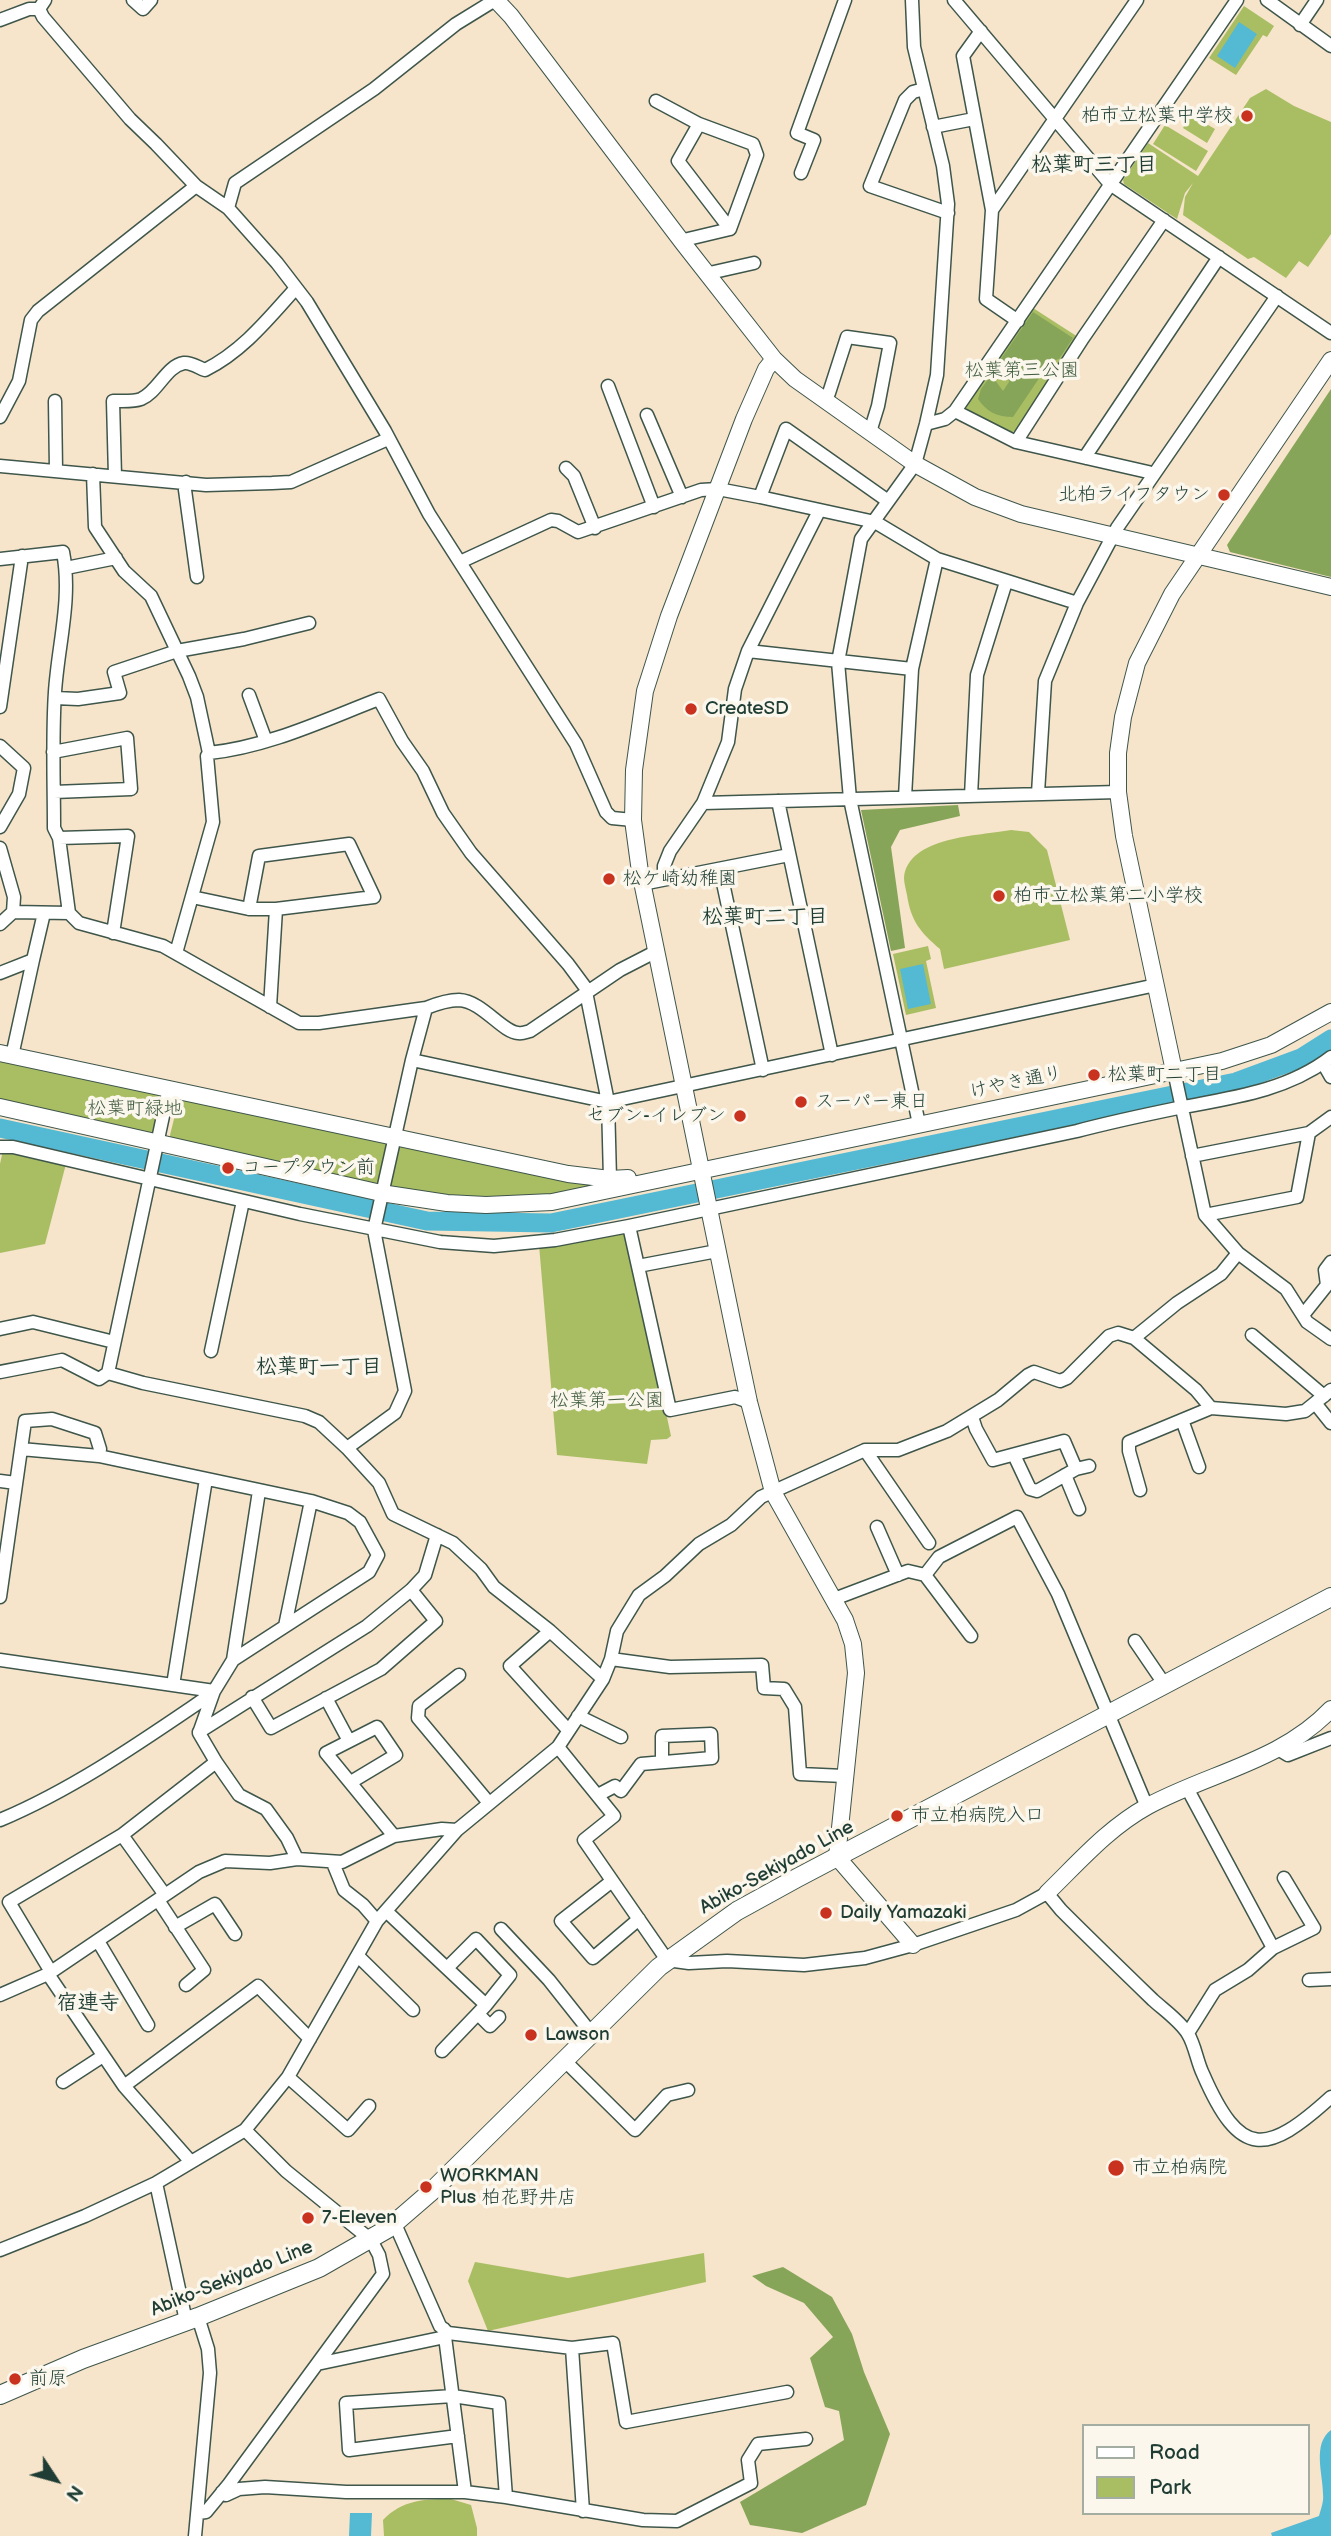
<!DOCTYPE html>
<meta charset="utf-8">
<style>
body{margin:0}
#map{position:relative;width:1331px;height:2536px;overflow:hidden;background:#f6e4cb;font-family:"Balsamiq Sans",sans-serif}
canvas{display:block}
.legend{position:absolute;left:1082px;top:2424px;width:228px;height:91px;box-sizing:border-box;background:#fbf7ec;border:2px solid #a3ada2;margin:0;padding:9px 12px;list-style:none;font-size:21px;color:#1f3d34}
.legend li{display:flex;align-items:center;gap:14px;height:35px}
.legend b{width:35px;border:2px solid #a3ada2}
.north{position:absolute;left:21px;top:2445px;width:70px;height:70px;-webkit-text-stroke:5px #fbf7ec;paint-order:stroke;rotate:126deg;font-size:19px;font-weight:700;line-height:28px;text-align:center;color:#1f3d34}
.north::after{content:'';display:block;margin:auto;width:24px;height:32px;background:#1f3d34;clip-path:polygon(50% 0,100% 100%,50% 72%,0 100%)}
</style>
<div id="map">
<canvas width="1331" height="2536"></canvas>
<ul class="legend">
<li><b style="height:9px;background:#fff"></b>Road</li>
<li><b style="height:19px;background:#a9be63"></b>Park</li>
</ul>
<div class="north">N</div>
</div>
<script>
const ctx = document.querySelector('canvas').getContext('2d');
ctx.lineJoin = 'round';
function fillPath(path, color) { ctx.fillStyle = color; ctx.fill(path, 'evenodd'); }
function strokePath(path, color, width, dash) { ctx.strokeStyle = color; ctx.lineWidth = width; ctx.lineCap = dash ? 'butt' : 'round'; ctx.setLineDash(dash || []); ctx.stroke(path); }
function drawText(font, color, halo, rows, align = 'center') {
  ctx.font = font + ' "Balsamiq Sans","Klee One",sans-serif'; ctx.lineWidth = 7; ctx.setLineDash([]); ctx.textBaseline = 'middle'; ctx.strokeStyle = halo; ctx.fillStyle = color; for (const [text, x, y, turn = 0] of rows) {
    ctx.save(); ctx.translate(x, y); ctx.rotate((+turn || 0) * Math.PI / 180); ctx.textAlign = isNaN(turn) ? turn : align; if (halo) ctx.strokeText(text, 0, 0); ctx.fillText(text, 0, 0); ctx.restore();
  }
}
fillPath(new Path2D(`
 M1244 6 1274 26 1267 37 1263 35 1236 75 1209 58Z
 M1266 89 1294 106 1331 122V234L1308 267 1299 261 1286 278 1254 257 1248 259 1183 215 1185 197 1193 183 1185 193 1177 219 1124 184 1123 180 1148 143 1198 176 1250 98Z
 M1191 115 1215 129 1207 143 1183 128Z
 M1165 125 1208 151 1196 171 1153 144Z
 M1033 308 1078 337 1015 431 1010 433 967 411 966 406Z
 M1011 830 1029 832 1047 850 1070 940 944 969 940 949C920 932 911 921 907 895 906 890 904 883 904 878 908 836 979 836 1011 830Z
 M928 946 931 959 926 961 936 1008 906 1015 893 954Z
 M0 1057 163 1095 154 1133 150 1135 0 1102Z
 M180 1095 385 1140 388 1144 379 1183 375 1185 171 1140 170 1135Z
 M402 1143 599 1183 600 1189 486 1201 391 1189 389 1185 398 1146Z
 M3 1150 66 1164 45 1244 0 1253V1164Z
 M627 1230 671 1436 667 1439 651 1440 647 1464 557 1455 539 1245Z
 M704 2253 706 2282 488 2331 468 2281 475 2262 568 2278Z
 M451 2499 471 2505 477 2528V2536H384L383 2520C402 2500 424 2499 451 2499Z`), '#a9be63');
fillPath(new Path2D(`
 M1033 312 1073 338 1059 359 1050 362 1013 417C997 417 987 412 978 399L981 389 989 378 995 380 1003 391 1009 382 1007 368 1001 359Z
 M1331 389V577L1230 552 1227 545Z
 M958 805 960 816 900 830 891 847 905 948 891 951 861 810Z
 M783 2267 832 2297 852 2334 864 2372 890 2434 866 2505 802 2533 750 2525 740 2502 844 2440 839 2411 825 2407 810 2358 833 2337 804 2303 766 2286 752 2276Z`), '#86a559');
fillPath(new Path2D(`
 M1239 22 1257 34 1235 68 1217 56Z
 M923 964 931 1004 908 1009 900 969Z
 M1331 2430V2536H1272L1271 2533 1319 2516C1321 2509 1324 2501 1323 2494 1323 2474 1312 2444 1331 2430Z
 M350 2513H372L371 2536H349Z`), '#54b9d3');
strokePath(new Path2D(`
 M0 1128 427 1221 551 1223 1236 1082 1301 1058 1331 1039`), '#54b9d3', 19);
const street = new Path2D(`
 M45 0 39 9 43 17 130 119 156 144 196 186 228 208 277 263 307 302 385 431 429 514 576 744 606 812 612 818 633 820
 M133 0 143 9 151 0
 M912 0 914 47 943 166 948 204 937 375 926 424 915 464 861 539 838 662 850 799 919 1124
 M954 0 1110 184 1331 333
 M1267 0 1331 46
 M0 20 29 9H39
 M1300 25 1317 0
 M981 31 963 56 992 210 986 299 1018 321
 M924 89 913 92 905 100 870 186 948 213
 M656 101 699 124 753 144 757 155 730 229 688 239 683 243
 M699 124 678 161 730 229
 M933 127 974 119
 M801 173 814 140 797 133 845 0
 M228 208 235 183 374 89 456 24 495 0
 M992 210 1137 0
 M709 275 714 272 754 263
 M608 386 654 507
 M825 400 829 393 847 337 890 343 878 406 870 432
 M55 401 56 470
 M647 415 682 497
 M0 417 19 381 31 320 38 311 196 186
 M926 424 945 419 955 411
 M1016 442 1083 338 1164 220
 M1086 458 1087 454 1219 257
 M0 466 206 485 272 483 291 482 388 439
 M566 468 574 476 595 528
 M93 474 95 527 124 571 151 596 189 676 197 697 209 753C268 747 324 720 379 699L402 741 423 771 443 813 471 853 568 964 588 991
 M1153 475 1148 472 1016 442 955 411 1237 0
 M115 476 113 401C122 401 133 402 141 399 158 392 166 366 184 363 191 362 199 368 205 370 243 351 269 318 296 288
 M186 482 185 490 197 577
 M888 501 786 429 760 497 875 522 937 559 1077 603 1117 528 1277 296
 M0 559 63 552C72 599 58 645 55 692 52 737 54 783 54 828L59 838 69 913
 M460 562 551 520 558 521 578 532 701 490 718 489 760 497
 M66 568 116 558
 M748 651 912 669
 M249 695 266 741
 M55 698 78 699 120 693 114 672 177 651 244 639 309 623
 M0 707 22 556
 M0 746 24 768 19 794 0 827
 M53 752 127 738 131 789 54 792
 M1038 793 1045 681 1077 603
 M971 796 977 675 1006 582
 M905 797 912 669 937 559
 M778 801 832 1055
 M703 803 1118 792
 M59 838 128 836 113 933
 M0 848 14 897 13 912 69 913 79 923 163 946 299 1023H319L426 1008 412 1060 374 1230 405 1391 395 1413 347 1448
 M720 869 763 1070
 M664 879V866L670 851 703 803 728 742 735 689 748 651 819 511
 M642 884 789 855
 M192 897 249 909H276
 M249 909 259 856 349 844 374 897 276 909 270 1007
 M0 924 13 912
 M176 953 213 822 207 756 209 753
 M0 973 33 960 44 913
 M586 992 608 1102 610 1179
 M426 1008C436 1004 448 1000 459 1000 482 1001 502 1032 518 1033 522 1034 526 1032 530 1031L620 970 655 952
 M12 1056 33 960
 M412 1060 608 1102 1156 985
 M1323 1063 1331 1077
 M1174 1071 1205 1215 1238 1253 1286 1289 1307 1322 1331 1339
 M169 1088 108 1373 143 1383 305 1416 319 1422 347 1448 379 1483 393 1514 453 1543 481 1569 494 1587 550 1631 603 1679
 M0 1147H13L300 1214 440 1242 494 1246 555 1240 629 1226 1077 1131C1111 1122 1144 1115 1178 1108 1231 1098 1287 1091 1331 1057
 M1192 1156 1309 1133
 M1205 1215 1297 1197 1309 1133 1331 1117
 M629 1226 670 1410 735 1397 749 1402
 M638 1266 717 1251
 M1303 1315 1327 1285 1325 1270 1331 1262
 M0 1329 33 1322 114 1342
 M1252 1335 1324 1396
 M1134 1338 1177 1303 1221 1274 1238 1253
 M211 1351 243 1201
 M0 1372 62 1360 99 1379 108 1373
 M1315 1403 1331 1423
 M972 1417 976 1429 993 1460 1064 1441 1076 1469 1089 1466
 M1182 1420 1199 1467
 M21 1449 99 1456 311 1501 348 1513 360 1522 378 1555 369 1572 233 1660
 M865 1450 929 1543
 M1014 1455 1030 1489 1037 1491 1076 1469
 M1065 1475 1079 1509
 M0 1481 16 1483
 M1140 1490 1129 1451V1442L1211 1408
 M259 1491 233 1660 214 1691 199 1733 216 1762 239 1795 266 1809 287 1838 297 1859
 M877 1527 898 1575
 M925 1575 939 1557 1017 1517 1058 1594 1147 1807
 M0 1597 25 1421 52 1419 95 1433 100 1449 99 1456
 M834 1599 908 1571 925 1575 971 1636
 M285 1626 311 1501
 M550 1631 510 1666 568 1730
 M1135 1641 1165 1685
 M611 1659 670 1667 762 1665 764 1688 784 1689 795 1707 800 1774 844 1776
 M0 1660 214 1691
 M459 1675 419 1706 418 1718 489 1803
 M173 1685 206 1479
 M252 1697 271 1728 381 1669 436 1621 411 1590
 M326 1698 349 1741
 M578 1716 621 1737
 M199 1732 367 1626 411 1590 425 1575 437 1535
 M558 1747 614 1816 584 1840 667 1960 689 1963 727 1961 804 1965 865 1958 913 1945 1016 1910 1047 1893 1061 1910C1091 1940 1122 1970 1153 2000 1164 2010 1180 2021 1188 2034 1195 2045 1197 2062 1203 2074 1240 2159 1266 2156 1331 2097
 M1278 1749 1288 1755 1331 1738
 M351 1782 396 1755 377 1727 326 1753 394 1836
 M1187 1788 1273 1948
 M598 1795 615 1786 621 1791 641 1764 712 1758 711 1734 662 1736V1761
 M0 1820C76 1788 145 1739 213 1693
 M122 1835 165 1895
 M333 1863 344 1890 363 1905 377 1921
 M612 1881 561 1921 593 1958 639 1919
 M158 1900 204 1970 186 1985
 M386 1911 486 2005
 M175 1927 215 1904 235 1934
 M501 1929 549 1980 591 2033
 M98 1941 148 2025
 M358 1956 413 2010
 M51 1972 9 1902 122 1835 216 1762
 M48 1974 124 2086 191 2162
 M1309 1980 1331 1979
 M0 1995 48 1974 199 1872 225 1861 270 1863 297 1859 342 1862 394 1836 442 1829 457 1830
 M478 2014 490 2026 499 2017
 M1188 2033 1215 1990 1248 1970 1273 1948 1314 1928 1284 1878
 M442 2051 486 2005 510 1975 476 1939 447 1968
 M564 2060 635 2130 667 2095 688 2090
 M288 2077 348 2130 369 2106
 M63 2082 103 2056
 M124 2086 258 1986 310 2039
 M156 2183 186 2321
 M395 2224 440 2326 448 2333 572 2348 583 2511
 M0 2250 85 2216 156 2183 245 2130 288 2077 377 1921 457 1830 558 1747 603 1679 611 1659 617 1631 639 1595 665 1576 699 1544 731 1525 761 1497 865 1450H898L947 1431 998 1400 1028 1375 1034 1372 1060 1381 1067 1378 1109 1336 1118 1333 1134 1338 1196 1390 1211 1408 1286 1414 1305 1411 1331 1390
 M444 2329 465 2492
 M572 2348 613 2343 626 2422 787 2392
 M317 2364 445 2337
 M458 2436 349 2450 346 2403 453 2396 499 2403 506 2497
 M222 2492 226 2495 239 2489 265 2487 346 2492H465L506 2497 643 2520 677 2521 751 2483 748 2460 758 2444 806 2439
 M198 2513 206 2512 229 2484 383 2274 379 2255 371 2240 286 2171 245 2130
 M195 2536 210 2373 208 2349 198 2317`);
const secondary = new Path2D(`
 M496 0 511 16 683 243 774 359 795 379 915 464 975 497 1021 514 1331 587
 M774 359 766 369 744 419 669 616 645 691 634 770 633 820 640 872 736 1340 749 1402 773 1492 845 1620 853 1644 856 1673 837 1857 913 1945
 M0 1053 568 1174 610 1179 628 1178
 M1174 1071 1124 836 1118 792V753L1123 717 1137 663 1172 594 1331 360
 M0 1107 381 1193 447 1203 486 1205 552 1202 1222 1061 1271 1045 1331 1012
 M1047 1893C1079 1862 1108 1828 1148 1806 1209 1773 1282 1761 1331 1709`);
const primary = new Path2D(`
 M0 2395 83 2359 198 2317 319 2268 389 2228 433 2190 659 1967 737 1911 797 1878 1331 1597`);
strokePath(street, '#3f564b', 15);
strokePath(secondary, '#3f564b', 18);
strokePath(primary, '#3f564b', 20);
strokePath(street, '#fff', 12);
strokePath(secondary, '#fff', 16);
strokePath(primary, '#fff', 18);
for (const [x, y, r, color] of [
 [1247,116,7,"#c8321e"],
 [1224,495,7,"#c8321e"],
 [691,709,7,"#c8321e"],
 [609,879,7,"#c8321e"],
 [999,896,7,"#c8321e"],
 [1094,1075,7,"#c8321e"],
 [801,1102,7,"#c8321e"],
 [740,1116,7,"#c8321e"],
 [228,1168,7,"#c8321e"],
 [897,1816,7,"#c8321e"],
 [826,1913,7,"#c8321e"],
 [531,2035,7,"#c8321e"],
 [1116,2168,9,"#c8321e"],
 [426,2187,7,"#c8321e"],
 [308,2218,7,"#c8321e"],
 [15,2379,7,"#c8321e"]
]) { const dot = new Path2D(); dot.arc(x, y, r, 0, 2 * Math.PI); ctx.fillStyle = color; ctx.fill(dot); strokePath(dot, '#fbf7ec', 2.5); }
drawText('19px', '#1f3d34', '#fbf7ec', [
 ["柏市立松葉中学校",1233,116,"right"],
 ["北柏ライフタウン",1210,495,"right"],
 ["CreateSD",705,709],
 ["松ケ崎幼稚園",623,879],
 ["柏市立松葉第二小学校",1013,896],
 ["松葉町二丁目",1108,1075],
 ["スーパー東日",815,1102],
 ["セブン-イレブン",726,1116,"right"],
 ["コープタウン前",242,1168],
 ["市立柏病院入口",911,1816],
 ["Daily Yamazaki",840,1913],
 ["Lawson",545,2035],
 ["市立柏病院",1132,2168],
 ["WORKMAN",440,2176],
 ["Plus 柏花野井店",440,2198],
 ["7-Eleven",322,2218],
 ["前原",29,2379]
], 'left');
drawText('19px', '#425d40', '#fbf7ec', [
 ["松葉第三公園",1022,371],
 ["松葉町緑地",135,1109],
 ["松葉第一公園",607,1401]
]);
drawText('19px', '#1f3d34', '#fbf7ec', [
 ["けやき通り",1016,1083,-12],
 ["Abiko-Sekiyado Line",777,1868,-29],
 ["Abiko-Sekiyado Line",232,2279,-22]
]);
drawText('bold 21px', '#1f3d34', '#fbf7ec', [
 ["松葉町三丁目",1094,166],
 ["松葉町二丁目",765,918],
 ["松葉町一丁目",319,1368],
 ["宿連寺",88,2004]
]);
</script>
